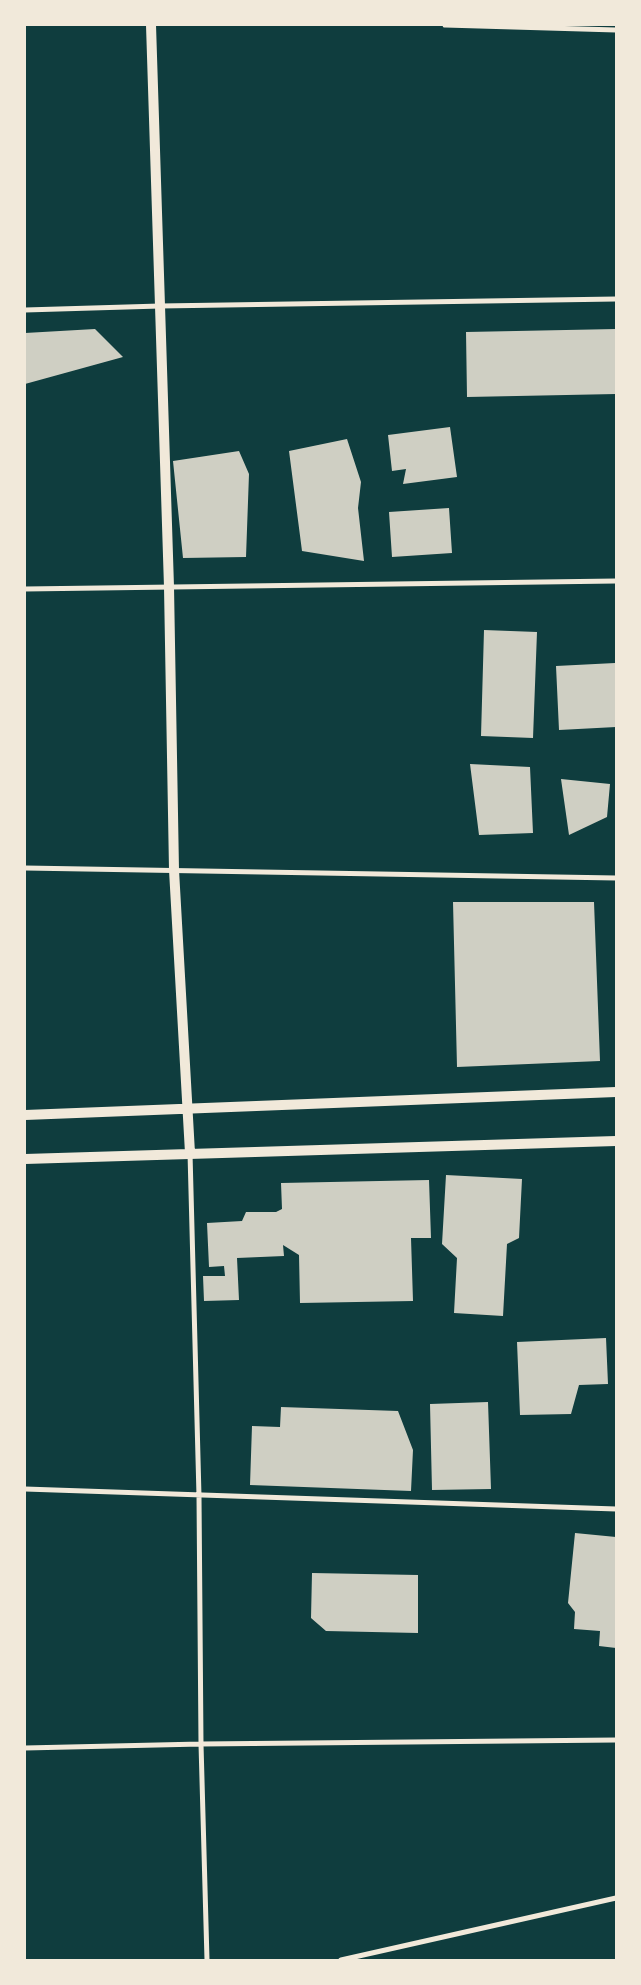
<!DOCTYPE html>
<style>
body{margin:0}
#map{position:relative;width:641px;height:1985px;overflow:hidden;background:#0f3d3e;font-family:Quicksand,sans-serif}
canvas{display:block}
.frame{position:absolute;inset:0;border:26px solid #f1e9da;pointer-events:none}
</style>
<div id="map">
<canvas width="641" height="1985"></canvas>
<div class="frame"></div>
</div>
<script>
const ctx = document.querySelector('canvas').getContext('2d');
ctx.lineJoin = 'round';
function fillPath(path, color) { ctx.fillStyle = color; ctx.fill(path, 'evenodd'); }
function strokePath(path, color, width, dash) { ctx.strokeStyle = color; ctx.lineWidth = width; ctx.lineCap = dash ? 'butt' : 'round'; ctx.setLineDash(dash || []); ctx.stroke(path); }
fillPath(new Path2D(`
 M95 329 123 357 25 384V333Z
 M616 329V394L467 397 466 332Z
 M450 427 457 477 403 484 406 469 392 471 388 435Z
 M347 439 361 482 358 508 364 561 302 551 289 451Z
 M239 451 249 474 246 557 183 558 173 461Z
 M449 508 452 553 392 557 389 512Z
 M484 630 537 632 533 738 481 736Z
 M615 663 616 727 559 730 556 666Z
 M470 764 530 767 533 833 479 835Z
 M561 779 610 784 607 817 569 835Z
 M453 902H594L600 1061 457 1067Z
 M446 1175 522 1179 519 1238 507 1244 503 1316 454 1313 457 1258 442 1244Z
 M429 1180 431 1238H411L413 1301 300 1303 299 1255 283 1245 284 1256 237 1258 239 1300 204 1301 203 1276H225L224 1266 209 1267 207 1223 242 1221 246 1212H276L282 1209 281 1183Z
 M606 1338 608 1384 579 1385 571 1414 520 1415 517 1342Z
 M488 1402 491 1489 432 1490 430 1404Z
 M281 1407 398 1411 413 1450 411 1491 250 1485 252 1426 280 1427Z
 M575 1533 616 1537V1648L599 1646 600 1631 574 1629 575 1612 568 1603Z
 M312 1573 418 1575V1633L326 1631 311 1618Z`), '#cfcfc3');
strokePath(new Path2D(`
 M445 25 616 30
 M25 310 160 306 616 299
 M25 589 616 581
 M25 868 616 878
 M190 1153 199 1496 201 1744 207 1960
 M25 1489 616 1509
 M25 1748 201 1744 616 1740
 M341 1960 616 1898`), '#f1e9da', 5);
strokePath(new Path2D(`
 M151 25 169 587 174 870 190 1153
 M25 1115 616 1092
 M25 1159 616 1141`), '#f1e9da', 10);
</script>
